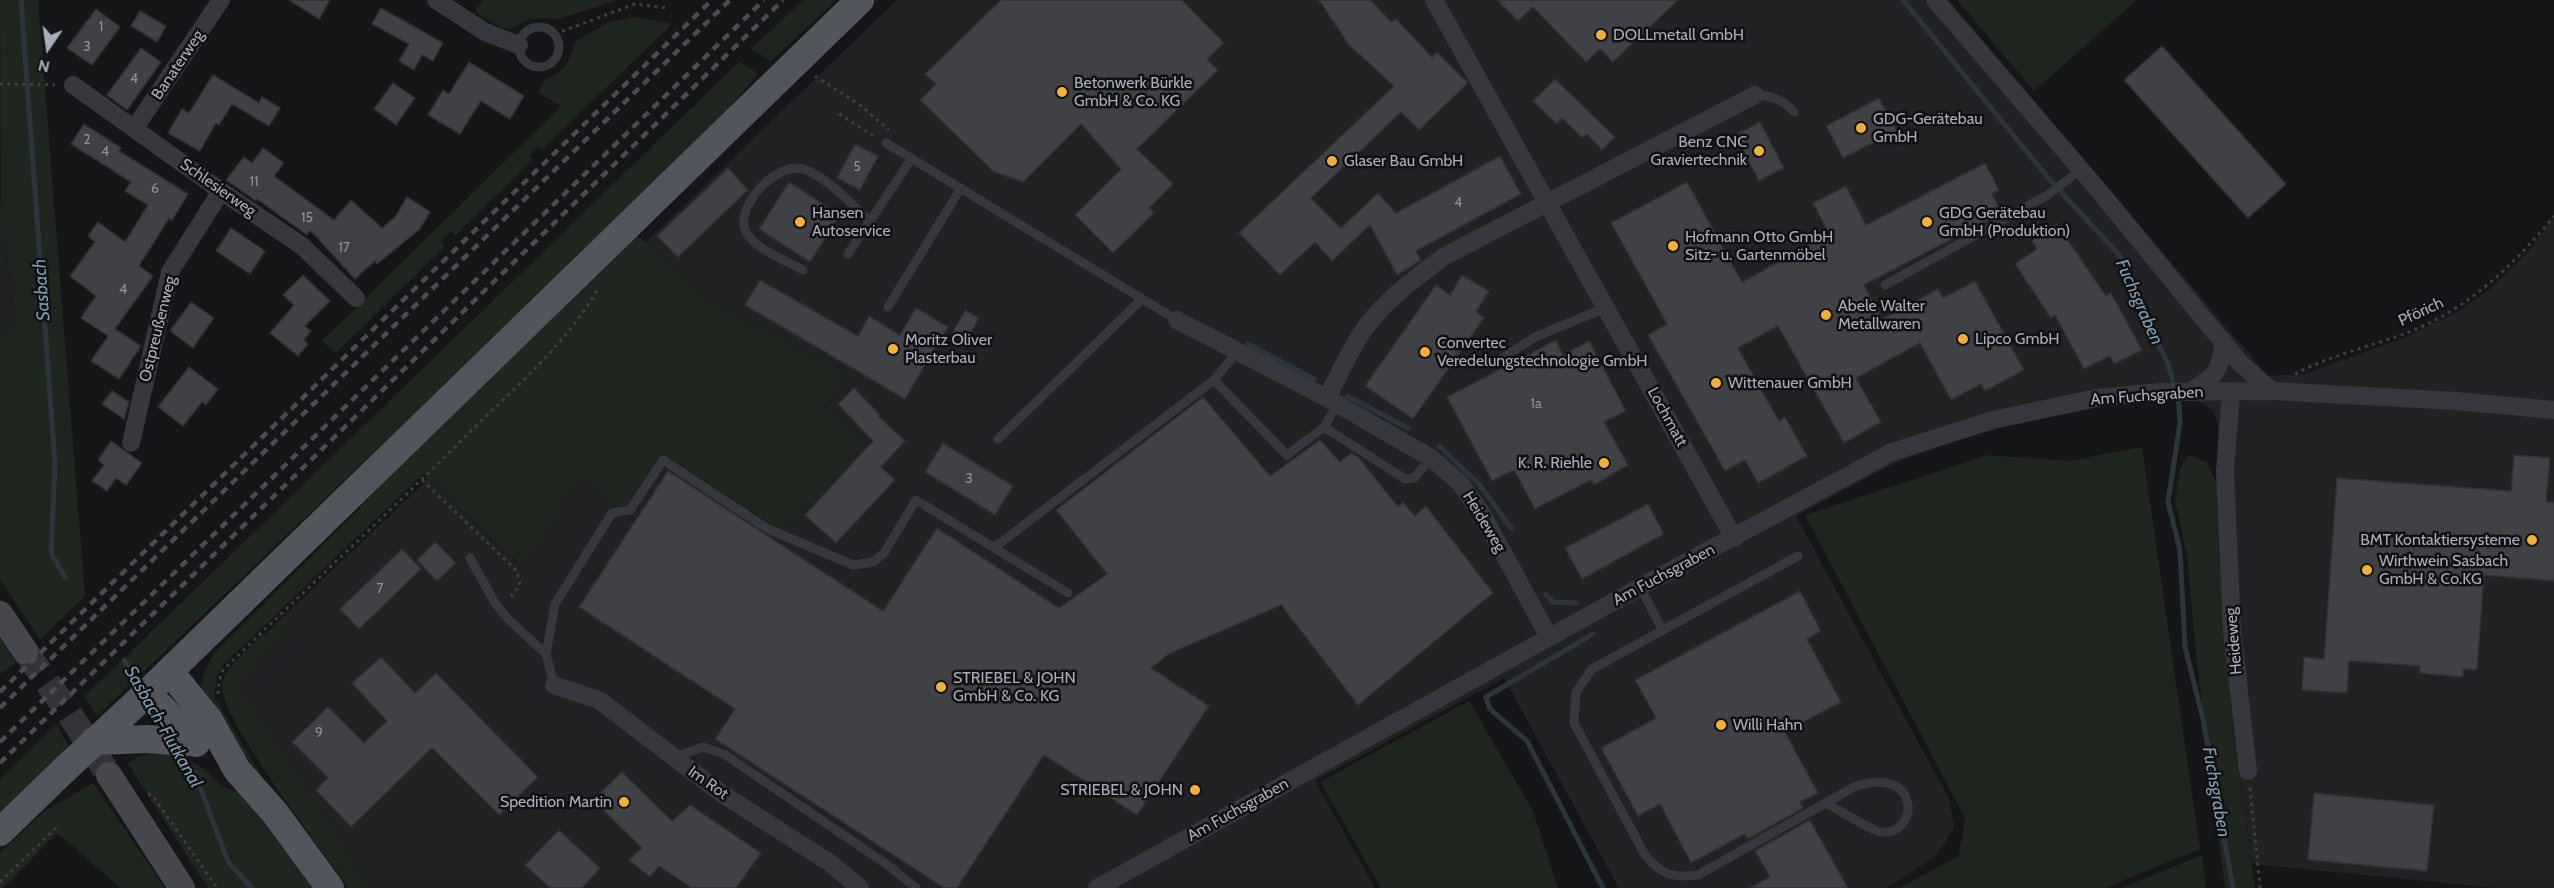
<!DOCTYPE html>
<meta charset="utf-8">
<style>
body{margin:0}
#map{position:relative;width:2554px;height:888px;overflow:hidden;background:#161618;font-family:Cabin,sans-serif}
canvas{display:block}
.north{position:absolute;left:18px;top:18px;width:60px;height:60px;-webkit-text-stroke:4px #111113;paint-order:stroke;rotate:193deg;font-size:16px;font-weight:700;line-height:24px;text-align:center;color:#a8adb8}
.north::after{content:'';display:block;margin:auto;width:21px;height:27px;background:#a8adb8;clip-path:polygon(50% 0,100% 100%,50% 72%,0 100%)}
</style>
<div id="map">
<canvas width="2554" height="888"></canvas>
<div class="north">N</div>
</div>
<script>
const ctx = document.querySelector('canvas').getContext('2d');
ctx.lineJoin = 'round';
function fillPath(path, color) { ctx.fillStyle = color; ctx.fill(path, 'evenodd'); }
function strokePath(path, color, width, dash) { ctx.strokeStyle = color; ctx.lineWidth = width; ctx.lineCap = dash ? 'butt' : 'round'; ctx.setLineDash(dash || []); ctx.stroke(path); }
function drawText(font, color, halo, rows, align = 'center') {
  ctx.font = font + ' Cabin,sans-serif'; ctx.lineWidth = 5; ctx.setLineDash([]); ctx.textBaseline = 'middle'; ctx.strokeStyle = halo; ctx.fillStyle = color; for (const [text, x, y, turn = 0] of rows) {
    ctx.save(); ctx.translate(x, y); ctx.rotate((+turn || 0) * Math.PI / 180); ctx.textAlign = isNaN(turn) ? turn : align; if (halo) ctx.strokeText(text, 0, 0); ctx.fillText(text, 0, 0); ctx.restore();
  }
}
fillPath(new Path2D(`
 M897 0H1949L2268 376 2304 374 2404 338 2458 312 2490 289 2530 250 2554 216V888H2497L2252 864 2234 736 2217 531 2218 425 2213 411 2198 401 2101 405 1991 428 1899 461 1796 516 1949 799 1954 828 1936 856 1887 888H1619L1504 678 1315 781 1375 888H372L235 684 289 632 280 620 428 479 521 567 581 477 661 451 782 531 824 407 844 372 704 298 645 243Z
 M0 197 15 324 0 333Z`), '#222225');
fillPath(new Path2D(`
 M0 0H38L85 596 40 640 0 579V333L15 323 1 209Z
 M484 0H619L561 18 529 19 511 29 501 27 478 14 476 8Z
 M803 0H836L771 61 751 49Z
 M1957 0H2137L2034 91Z
 M633 17 672 24 542 150 539 146 529 156 533 159 455 236 451 231 441 242 445 246 336 353 322 341 561 106 539 93 544 80C564 73 570 62 575 42L609 22Z
 M739 62 758 73 730 107 398 429 97 716 84 697Z
 M634 232 704 298 845 372 824 407 862 444 782 531 661 451 626 509 581 477 522 567 423 474 222 666 217 677 214 697 269 788 202 698C200 680 204 670 214 654L355 513 413 449Z
 M2142 447 2200 849 2105 888H1899L1959 856 1965 818 1805 515 1988 455 2068 461Z
 M2188 455 2207 462 2217 485V531L2234 736 2255 888H2225L2196 655 2187 555 2175 501 2180 469Z
 M280 620 289 632 236 684 372 888H349C326 856 217 715 222 684 225 664 265 635 280 620Z
 M0 639 16 663 0 674Z
 M1469 701 1533 811 1558 888H1381L1320 782Z
 M56 724 69 746 0 814V779Z
 M153 753C168 754 182 755 195 763 210 772 220 789 238 791L270 823 318 888H208L128 764 136 757Z
 M93 783 165 888H121L57 833 3 888H0V853L45 811Z
 M2202 855 2206 888H2121Z`), '#1e261f');
strokePath(new Path2D(`
 M21 0 55 463 51 553 65 577
 M1903 0 2049 179 2122 258 2131 277 2136 303 2168 363 2179 405 2180 423 2168 502 2180 550 2185 647 2203 719 2233 888
 M1248 344 1314 379
 M1347 396 1408 428
 M1439 446 1479 484 1511 528
 M1546 595 1553 602 1576 603
 M1593 634 1486 697 1490 709 1527 741 1603 888
 M124 660 142 686
 M180 750 196 776 228 862 252 888`), '#2c353c', 5);
const building = new Path2D(`
 M289 0H330L319 19Z
 M1001 0H1182L1224 43 1207 59 1218 70 1137 149 1173 184 1149 208 1154 213 1113 253 1075 215 1121 169 1081 124 1023 182 994 172 920 100 936 84 925 74Z
 M1319 0H1371L1391 22 1396 19 1432 57 1437 52 1468 83 1419 130 1401 112 1311 198 1341 228 1378 193 1396 213 1500 156 1521 194 1416 251 1421 260 1397 275 1370 225 1332 261 1315 242 1280 275 1239 233 1394 86 1349 45Z
 M1497 0H1678L1613 62 1600 49 1586 62 1533 7 1518 21Z
 M381 8 443 43 433 61 422 55 414 70 399 61 409 44 372 24Z
 M96 9 120 27 92 65 67 48Z
 M140 11 166 26 157 42 131 26Z
 M2162 46 2286 184 2248 218 2124 80Z
 M141 48 161 62 127 110 107 95Z
 M469 62 524 96 510 119 481 101 460 134 428 115 443 90 449 94Z
 M213 75 259 103 262 97 280 108 269 126 232 104 219 125 216 123 200 151 168 133 182 109 189 113Z
 M1555 79 1615 137 1602 150 1587 134 1582 138 1562 118 1557 124 1533 101Z
 M393 83 415 98 396 125 374 109Z
 M1879 98 1897 131 1843 158 1826 126Z
 M1760 122 1784 168 1759 181 1735 135Z
 M84 124 121 148 119 151 188 194 172 220 169 218 139 266 153 276 115 329 141 346 119 379 91 361 108 336 81 318 96 296 70 276 95 242 88 236 98 222 125 242 148 205 125 191 131 182 71 144Z
 M855 144 878 156 860 190 837 178Z
 M263 148 284 163 274 176 334 220 351 200 382 228 395 217 407 197 430 212 420 229 377 264 375 261 355 279 310 230 307 235 257 199 256 201 226 180 244 157 252 163Z
 M1985 163 1999 190 1992 194 2002 213 1864 285 1882 319 1938 289 1943 298 1975 281 2024 370 1985 391 1981 384 1951 400 1920 343 1856 378 1881 422 1844 443 1778 326 1738 348 1779 421 1785 417 1807 456 1758 483 1745 460 1725 471 1648 335 1667 324 1611 223 1687 182 1742 282 1829 234 1813 203 1846 186 1866 225Z
 M728 168 748 190 678 257 657 236Z
 M789 182 840 215 810 262 759 229Z
 M2057 224 2106 296 2111 293 2142 350 2114 364 2110 356 2084 369 2055 315 2051 318 2015 264 2037 249 2032 241Z
 M231 228 265 251 250 274 216 251Z
 M303 275 330 301 305 326 311 331 304 340 308 344 298 356 270 333 294 305 283 295Z
 M1462 275 1489 291 1476 312 1484 318 1413 419 1365 386 1436 285 1450 295Z
 M760 280 858 336 869 316 900 335 916 308 948 327 905 399 745 305Z
 M191 302 214 318 193 348 170 331Z
 M965 310 979 318 967 340 953 332Z
 M1556 340 1563 355 1589 341 1626 411 1604 422 1628 465 1594 485 1591 480 1535 509 1514 470 1492 481 1447 397Z
 M189 367 218 389 206 405 202 402 183 426 158 407Z
 M854 388 880 415 878 416 905 441 881 467 895 480 836 543 805 515 873 441 838 404Z
 M112 391 129 402 124 419 102 404Z
 M1203 397 1270 476 1320 440 1340 462 1352 453 1359 458 1398 507 1403 502 1415 516 1426 506 1493 593 1358 705 1281 605 1169 654 1151 668 1209 706 1137 815 1044 755 957 888H944L715 739 735 709 579 607 668 471 883 611 937 528 1059 608 1107 574 1056 510Z
 M111 441 142 463 126 485 116 478 107 491 92 481 104 465 98 460Z
 M943 443 1013 486 995 515 925 472Z
 M2514 455 2550 458 2546 502H2554V581L2484 575 2477 670 2463 669V677L2419 673 2420 666 2349 661 2347 693 2302 690 2304 657 2324 659 2337 478 2511 491Z
 M1648 504 1664 534 1582 579 1565 548Z
 M435 542 456 563 437 581 417 560Z
 M402 549 421 569 359 629 340 609Z
 M1800 591 1821 631 1807 639 1841 702 1785 732 1818 793 1800 802 1803 808 1748 839 1745 834 1691 863 1660 804 1638 816 1601 748 1656 718 1635 680Z
 M381 657 415 693 436 673 538 777 499 815 432 748 351 827 316 790 328 778 292 742 328 707 364 743 387 721 352 683Z
 M622 772 672 821 690 805 761 853 736 888H692L659 866 650 877 629 860 642 848 593 800Z
 M2314 793 2434 805 2427 871 2308 860Z
 M1810 820 1848 888H1749L1770 877 1755 851Z
 M559 830 600 868 582 888H550L525 865Z`);
fillPath(building, '#404145');
strokePath(building, '#303034', 1.5);
strokePath(new Path2D(`
 M25 651 65 707 109 775`), '#333438', 26, [26, 13]);
strokePath(new Path2D(`
 M555 34 635 4 666 8
 M815 76 860 105 889 130
 M0 84 55 85
 M839 114 875 137
 M2295 374C2328 356 2375 345 2412 331 2470 307 2515 264 2554 216
 M422 480 517 571 520 585 509 599
 M218 694 219 681 223 670C307 588 394 508 477 425 520 383 568 341 598 289
 M2250 788 2260 888
 M148 794 153 796 217 888
 M0 882 57 827`), '#3d3f44', 3, [3, 4.5]);
strokePath(new Path2D(`
 M519 47a20 20 0 1 1 40 0a20 20 0 1 1-40 0Z
 M1755 95C1772 95 1783 100 1794 112
 M886 143 1177 320
 M848 254 912 158
 M803 270C785 260 756 250 746 232 733 208 778 158 806 170 831 180 851 205 871 222
 M1885 285 2046 196 2081 170
 M888 307 961 188
 M1501 359 1535 337 1605 308
 M1214 380 1287 455 1324 427 1405 479 1414 478 1431 458
 M1324 427 1337 405
 M998 439 1142 299
 M995 547 1214 380 1237 352
 M1798 556 1592 669 1576 692 1574 723 1645 855C1661 875 1673 878 1698 875L1854 787C1922 763 1920 837 1880 832 1873 831 1837 809 1827 804
 M470 558 495 603 508 619 546 654 554 685
 M1640 587 1662 629
 M546 654 555 604 612 513 630 510 663 460 768 529 853 565 873 562 884 553 916 500 1068 593
 M675 757 703 747 724 754 889 866 916 888`), '#37383d', 9);
strokePath(new Path2D(`
 M436 0 485 32 519 45
 M1434 0 1734 538
 M1935 0 2095 186 2240 363 2272 391
 M73 85 221 191 302 246 356 298
 M134 129 221 0
 M1177 320 1327 398 1431 458 1460 483 1482 514 1549 637
 M2189 392C2215 377 2221 372 2223 341
 M2231 393 2225 471 2232 630 2248 771
 M1327 398C1341 372 1353 341 1373 318 1393 294 1419 276 1443 257L1755 95
 M131 443 170 272 221 191
 M554 685 599 700 721 793 830 863 860 888
 M1097 888 1640 587 1892 452 1993 420 2097 398 2161 392 2272 391 2456 401 2554 410`), '#37383d', 18);
strokePath(new Path2D(`
 M0 614 25 651
 M109 775 182 888`), '#45474d', 26);
strokePath(new Path2D(`
 M170 672 209 720 237 770 275 813 330 888
 M196 743 147 693 860 0
 M0 832 64 770`), '#53555c', 28);
strokePath(new Path2D(`
 M0 692 712 0
 M0 708 730 0
 M0 742 764 0
 M0 763 783 0`), '#4a4c52', 4.5, [8, 6]);
strokePath(new Path2D(`
 M94 741 147 739 186 742
 M64 770 147 693`), '#53555c', 28);
for (const [x, y, r, color] of [
 [1601,35,6,"#f2b134"],
 [1062,92,6,"#f2b134"],
 [1861,128,6,"#f2b134"],
 [1759,151,6,"#f2b134"],
 [1332,161,6,"#f2b134"],
 [800,222,6,"#f2b134"],
 [1927,222,6,"#f2b134"],
 [1673,246,6,"#f2b134"],
 [1826,315,6,"#f2b134"],
 [1963,339,6,"#f2b134"],
 [893,349,6,"#f2b134"],
 [1425,352,6,"#f2b134"],
 [1716,383,6,"#f2b134"],
 [1604,463,6,"#f2b134"],
 [2532,540,6,"#f2b134"],
 [2367,570,6,"#f2b134"],
 [941,687,6,"#f2b134"],
 [1721,725,6,"#f2b134"],
 [1195,790,6,"#f2b134"],
 [624,802,6,"#f2b134"]
]) { const dot = new Path2D(); dot.arc(x, y, r, 0, 2 * Math.PI); ctx.fillStyle = color; ctx.fill(dot); strokePath(dot, '#111113', 2); }
drawText('14px', '#8e929b', null, [
 ["1",101,27],
 ["3",87,47],
 ["4",134,79],
 ["2",87,140],
 ["4",105,152],
 ["5",857,167],
 ["11",254,182],
 ["6",155,189],
 ["4",1458,203],
 ["15",307,218],
 ["17",344,248],
 ["4",123,290],
 ["1a",1536,404],
 ["3",969,479],
 ["7",380,589],
 ["9",319,733]
]);
drawText('16px', '#a8adb8', '#111113', [
 ["DOLLmetall GmbH",1613,35],
 ["Betonwerk Bürkle",1074,83],
 ["GmbH & Co. KG",1074,101],
 ["GDG-Gerätebau",1873,119],
 ["GmbH",1873,137],
 ["Benz CNC",1747,142,"right"],
 ["Graviertechnik",1747,160,"right"],
 ["Glaser Bau GmbH",1344,161],
 ["Hansen",812,213],
 ["Autoservice",812,231],
 ["GDG Gerätebau",1939,213],
 ["GmbH (Produktion)",1939,231],
 ["Hofmann Otto GmbH",1685,237],
 ["Sitz- u. Gartenmöbel",1685,255],
 ["Abele Walter",1838,306],
 ["Metallwaren",1838,324],
 ["Lipco GmbH",1975,339],
 ["Moritz Oliver",905,340],
 ["Plasterbau",905,358],
 ["Convertec",1437,343],
 ["Veredelungstechnologie GmbH",1437,361],
 ["Wittenauer GmbH",1728,383],
 ["K. R. Riehle",1592,463,"right"],
 ["BMT Kontaktiersysteme",2520,540,"right"],
 ["Wirthwein Sasbach",2379,561],
 ["GmbH & Co.KG",2379,579],
 ["STRIEBEL & JOHN",953,678],
 ["GmbH & Co. KG",953,696],
 ["Willi Hahn",1733,725],
 ["STRIEBEL & JOHN",1183,790,"right"],
 ["Spedition Martin",612,802,"right"]
], 'left');
drawText('16px', '#a8adb8', '#111113', [
 ["Banaterweg",178,65,-56],
 ["Schlesierweg",218,188,35],
 ["Pförich",2421,312,-25],
 ["Ostpreußenweg",158,329,-76],
 ["Am Fuchsgraben",2147,396,-4],
 ["Lochmatt",1667,417,61],
 ["Heideweg",1484,522,59],
 ["Am Fuchsgraben",1664,575,-28],
 ["Heideweg",2234,641,-95],
 ["Im Rot",708,783,35],
 ["Am Fuchsgraben",1238,810,-29]
]);
drawText('italic 18px', '#7f9bb3', '#111113', [
 ["Sasbach",42,290,-94],
 ["Fuchsgraben",2139,302,66],
 ["Sasbach-Flutkanal",163,727,60],
 ["Fuchsgraben",2216,792,80]
]);
</script>
